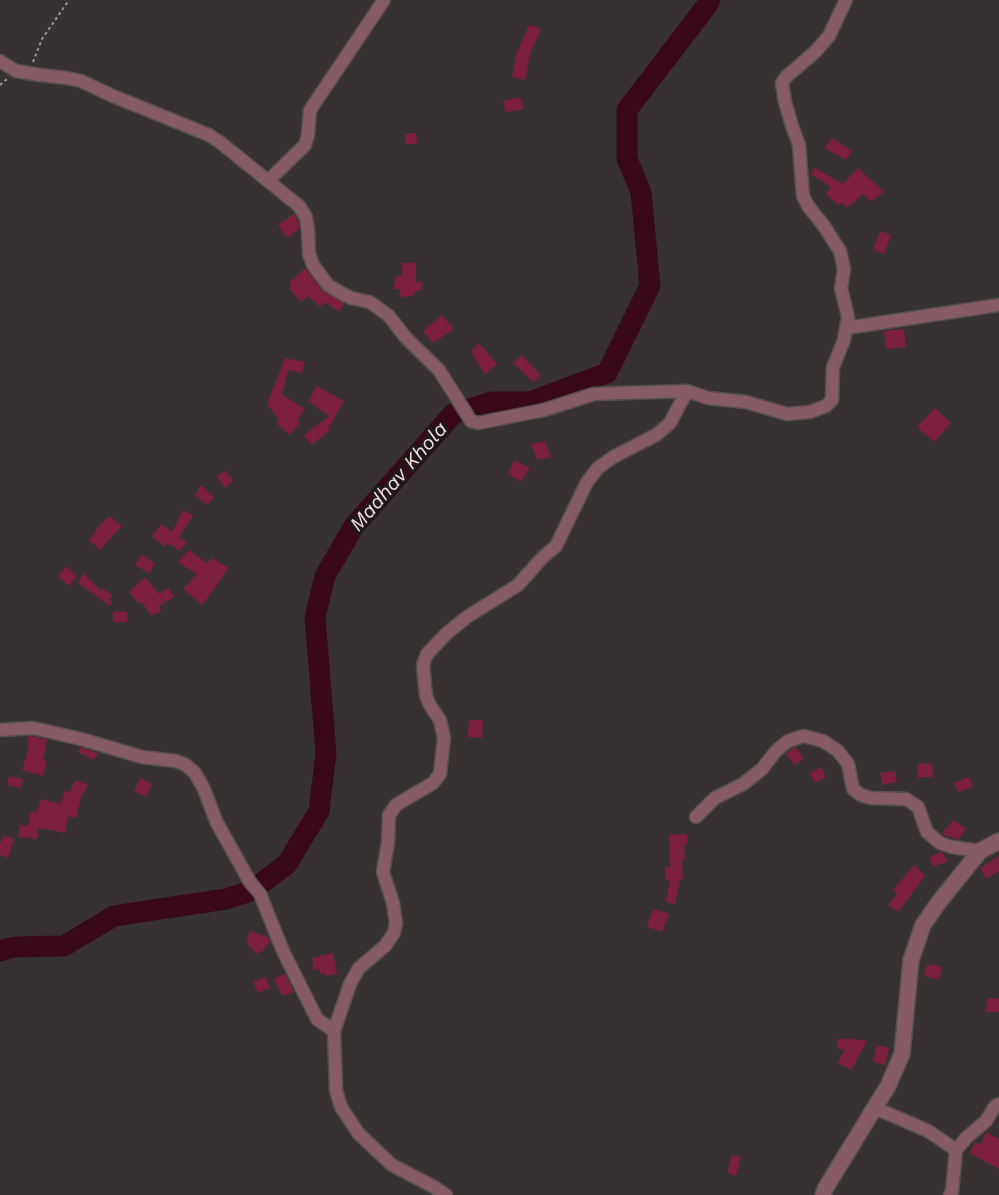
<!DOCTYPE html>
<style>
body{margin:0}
canvas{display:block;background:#373132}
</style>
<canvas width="999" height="1195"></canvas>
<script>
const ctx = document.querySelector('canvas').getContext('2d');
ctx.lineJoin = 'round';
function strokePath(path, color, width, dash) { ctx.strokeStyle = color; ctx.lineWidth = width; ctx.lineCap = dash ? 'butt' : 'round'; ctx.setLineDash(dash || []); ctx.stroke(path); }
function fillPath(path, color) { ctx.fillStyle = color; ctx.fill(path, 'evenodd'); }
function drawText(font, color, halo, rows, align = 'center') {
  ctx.font = font + ' "Work Sans",sans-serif'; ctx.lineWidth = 6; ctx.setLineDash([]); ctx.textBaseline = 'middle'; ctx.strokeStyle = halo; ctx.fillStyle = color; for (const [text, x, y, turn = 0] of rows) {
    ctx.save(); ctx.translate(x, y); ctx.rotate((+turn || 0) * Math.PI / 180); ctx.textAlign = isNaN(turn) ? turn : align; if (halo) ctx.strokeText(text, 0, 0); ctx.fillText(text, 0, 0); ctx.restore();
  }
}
strokePath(new Path2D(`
 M0 951 14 947 64 946 114 916 226 899 251 891 287 864 319 811 326 753 315 617 325 576 354 526 453 414 492 402H530L607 373 650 286 641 192 627 159V110L708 4 710 0`), '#3a0919', 21);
fillPath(new Path2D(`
 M529 25 541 29 530 54 525 80 512 77 516 55Z
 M520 97 524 109 506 112 503 101Z
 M416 133 417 144H405V134Z
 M832 138 852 151 846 160 825 148Z
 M815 168 843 184 858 168 884 192 871 201 863 194 847 208 842 203 838 205 826 194 831 187 811 174Z
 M294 214 298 220 299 229 287 238 278 225Z
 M880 231 891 235 884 254 873 250Z
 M402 263H416V282H422L421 291H415L413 296 400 297 399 289H393L396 276H402Z
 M305 268 322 290 344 303 339 312 325 302 320 307 308 296 301 302 290 289V282Z
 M442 315 454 329 433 343 423 331Z
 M904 329 906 347 886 349 884 331Z
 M479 343 497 364 485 375 471 351Z
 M522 355 541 376 533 382 513 363Z
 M285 358 305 362 302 373 288 370 282 395 305 409 297 420 300 423 289 435 276 423 279 420 267 404Z
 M317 386 344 401 328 429 330 430 312 445 304 435 329 416 308 401Z
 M935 408 951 423 934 442 917 427Z
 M545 441 551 457 537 460 531 444Z
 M514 460 530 468 521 482 508 474Z
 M225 470 233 481 225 488 217 477Z
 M201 485 214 497 207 505 195 495Z
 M183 510 193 516 179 537 187 542 180 551 168 543 165 547 152 536 161 524 172 532Z
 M109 516 122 526 100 550 89 540 100 525Z
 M189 550 207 563 212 558 229 568 202 605 183 589 197 574 178 562Z
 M142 554 155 564 149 573 135 565Z
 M66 566 77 576 69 586 58 576Z
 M84 573 101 591 102 588 112 595 109 599 112 603 110 606 78 583Z
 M145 577 159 594 168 588 174 597 159 606 162 610 152 616 141 602 139 604 129 592Z
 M113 611 127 612V622H113Z
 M469 720H483L482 738 468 737Z
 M32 736 47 740 43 760 47 761 43 776 22 770 29 746 27 745 28 737Z
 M80 747 98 753 94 760 78 752Z
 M795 747 804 758 795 765 786 754Z
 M932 763 933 777 918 778 917 764Z
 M821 767 826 777 815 783 810 773Z
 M895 771 897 782 882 785 880 773Z
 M9 776 23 779 21 788 7 785Z
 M969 777 973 787 958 792 954 783Z
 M141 778 152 784 146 797 134 791Z
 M75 780 88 785 84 794 82 793 76 818 68 816 65 833 38 828 37 839 18 837 20 825 28 826 31 811 37 812 40 799 61 804 64 791 70 792Z
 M953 820 966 829 958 840 942 834Z
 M687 834V845H684L685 859H682L683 879H680L675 904 666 902 670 880H666L665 867H670L669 835Z
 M4 835 14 839 8 858 0 855V844Z
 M940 852H942L948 861 933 867 929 858Z
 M999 856V871L986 879 980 868Z
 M914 865 925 876 898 912 888 905 897 894 893 890Z
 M653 909 669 914 662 932 647 927Z
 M250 931 269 938 270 940 264 950 256 954 246 942Z
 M333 953 337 974 326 976 325 973 320 974 319 969 314 970 312 958Z
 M927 964 942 967 939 980 924 976Z
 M285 974 294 992 282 996 274 979Z
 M266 977 270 988 258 993 253 982Z
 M987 998 999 999V1012H986Z
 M837 1039H853L867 1041 851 1070 837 1063 845 1049H837Z
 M877 1045 889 1048 885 1065 873 1062Z
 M986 1132 999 1139V1169L969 1153 975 1142 980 1145Z
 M732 1155 741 1157 736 1176 727 1173Z`), '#7b1f3d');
const minor = new Path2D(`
 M846 0 829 36 815 52 786 77 782 83 785 102 792 126 799 145 803 196 808 206 824 226 840 251 844 269 841 288 848 317 846 328
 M0 61 16 71 40 75 67 78 81 81 113 96 209 135 221 143 299 206 306 217 308 231 309 254 313 265 328 285 341 293 351 298 370 302 389 316 406 338 439 370 471 421 478 423 544 410 594 394 687 391 708 398 746 402 787 414 810 412 826 406 832 400 833 367 844 340 846 328 999 305
 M268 181 305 145 308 135 310 110 384 0
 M0 730 33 728 81 739 142 757 176 761 186 765 195 773 204 789 216 821 250 882 260 894 283 951 317 1019 334 1031
 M696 817 715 798 743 784 762 769 776 751 788 741 804 736 823 741 838 751 848 764 853 789 861 795 871 798 906 799 918 807 927 832 940 843 952 847 980 851
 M875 1108 928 1131 956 1150
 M446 1195 434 1187 392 1165 359 1134 341 1107 336 1090 334 1031 350 984 359 968 385 946 394 933 396 923 393 903 383 872 388 842 389 815 396 805 433 783 440 774 444 738 440 720 431 707 426 696 423 665 427 654 447 633 467 617 518 585 542 558 556 546 587 482 598 468 613 457 656 435 670 423 687 391
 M950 1195 952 1192 956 1150 967 1137 986 1121 995 1106 999 1104`);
const tertiary = new Path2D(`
 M823 1195 825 1189 888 1086 902 1054 911 960 923 925 939 902 980 851 999 841`);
strokePath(minor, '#554f50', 15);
strokePath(tertiary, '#554f50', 18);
strokePath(new Path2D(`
 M33 62 42 39 69 0
 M0 85 7 79`), '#9b9697', 2, [3, 3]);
strokePath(minor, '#865b64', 12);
strokePath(tertiary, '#865b64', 15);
drawText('italic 20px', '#f8dce1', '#1d1a1b', [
 ["Madhav Khola",399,477,-49]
]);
</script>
